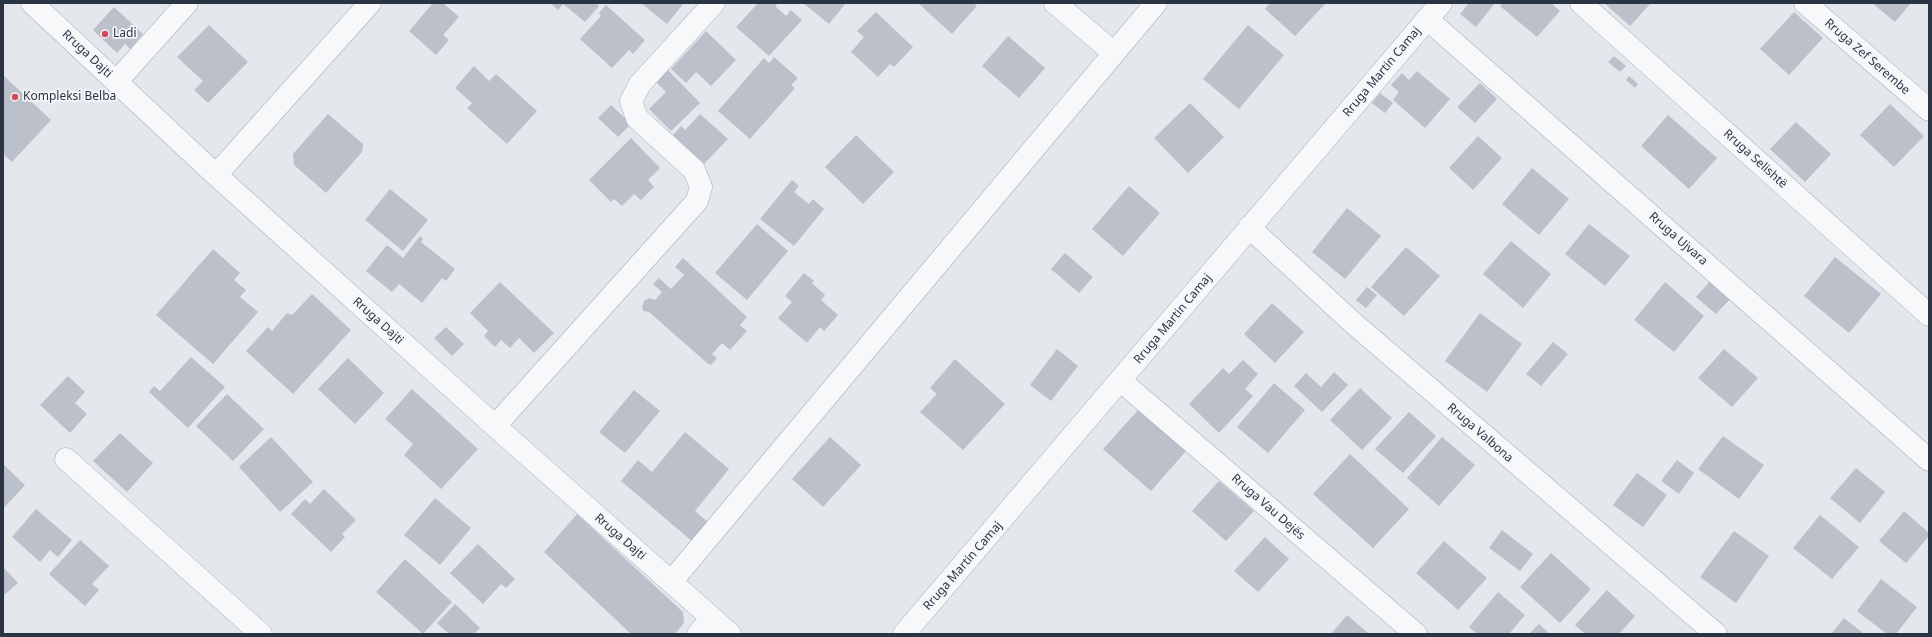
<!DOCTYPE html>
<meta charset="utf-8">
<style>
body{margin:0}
#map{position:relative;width:1932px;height:637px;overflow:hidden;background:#e4e7ec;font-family:"Noto Sans",sans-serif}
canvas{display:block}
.frame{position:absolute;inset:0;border:4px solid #2b3445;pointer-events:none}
</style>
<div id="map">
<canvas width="1932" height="637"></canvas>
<div class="frame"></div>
</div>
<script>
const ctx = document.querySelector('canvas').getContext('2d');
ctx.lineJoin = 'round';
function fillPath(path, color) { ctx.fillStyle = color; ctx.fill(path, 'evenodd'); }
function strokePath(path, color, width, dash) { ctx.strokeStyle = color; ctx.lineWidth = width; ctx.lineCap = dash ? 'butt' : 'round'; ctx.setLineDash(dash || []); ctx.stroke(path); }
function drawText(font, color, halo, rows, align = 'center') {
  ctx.font = font + ' "Noto Sans",sans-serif'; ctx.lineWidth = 3.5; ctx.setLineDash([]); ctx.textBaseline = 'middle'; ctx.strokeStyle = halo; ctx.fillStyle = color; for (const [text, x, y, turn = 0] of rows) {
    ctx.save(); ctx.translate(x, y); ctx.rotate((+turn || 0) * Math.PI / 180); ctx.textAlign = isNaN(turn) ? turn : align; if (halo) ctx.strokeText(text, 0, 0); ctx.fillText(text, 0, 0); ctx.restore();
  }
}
fillPath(new Path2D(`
 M433 3H443L459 17 443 35 449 40 436 55 409 31Z
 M550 3H595L599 6 585 22 563 4 558 10Z
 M641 3H684L667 24Z
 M758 3H778L775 6 786 16 791 10 802 20 769 56 736 27Z
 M803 3H846L829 24Z
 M918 3H973L977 6 952 34Z
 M1270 3H1326L1295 36 1265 9Z
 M1469 3H1495L1476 27 1460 14Z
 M1502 3H1551L1560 11 1537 37 1500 6Z
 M1604 3H1651L1630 26Z
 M1872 3H1911L1895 22Z
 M606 5 645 40 633 54 629 50 612 68 580 39 601 16 599 13Z
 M114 7 143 34 130 49 125 44 117 53 93 30Z
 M876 12 913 47 894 67 890 64 878 77 851 52 864 37 857 31Z
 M1794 12 1823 38 1789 75 1760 49Z
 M209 25 248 62 208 103 194 90 203 81 177 57Z
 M1248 25 1284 55 1239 109 1203 79Z
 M706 31 736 60 711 86 696 72 686 83 671 69Z
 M1008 36 1045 68 1019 98 982 66Z
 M1614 56 1626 66 1620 72 1608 62Z
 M774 57 798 78 791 85 795 88 750 139 718 111 764 58 769 63Z
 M474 66 489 81 496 74 537 111 507 144 467 108 472 103 455 88Z
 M668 70 700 103 671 131 649 109 666 92 656 82Z
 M1417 71 1450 99 1425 128 1393 100 1399 92 1391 85 1402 73 1409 80Z
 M3 75 51 120 12 162 3 154Z
 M1629 76 1638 84 1635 88 1626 80Z
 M1480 83 1497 99 1475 123 1457 107Z
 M1380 93 1393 103 1385 113 1372 103Z
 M1190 103 1224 137 1188 173 1154 138Z
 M1890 104 1924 136 1894 167 1860 135Z
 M611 105 631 124 618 137 598 118Z
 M328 114 363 144 362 152 326 193 294 165 293 154Z
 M700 114 728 139 704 164 673 135 681 126 685 130Z
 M1668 115 1717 158 1689 189 1641 146Z
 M1796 122 1831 154 1805 182 1770 149Z
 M856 135 894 172 863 204 825 167Z
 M1478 136 1502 158 1473 190 1449 168Z
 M631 138 660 168 648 180 654 187 641 200 634 194 622 206 614 199 611 202 589 180Z
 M1532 168 1569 199 1539 235 1502 204Z
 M792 180 799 186 794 192 809 204 813 199 824 209 794 246 760 219Z
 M1129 186 1160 213 1123 256 1092 229Z
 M390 189 428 220 403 251 365 220Z
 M1347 208 1381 236 1345 279 1312 252Z
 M757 224 788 251 747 300 715 273Z
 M1589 224 1630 256 1605 286 1565 254Z
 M420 236 423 239 421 242 455 269 446 281 442 278 422 303 399 284 392 292 366 271 387 245 403 258Z
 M1511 241 1551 274 1523 308 1483 274Z
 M1406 247 1440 276 1404 316 1371 287Z
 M213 249 240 273 234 280 246 290 240 297 258 312 213 364 156 315Z
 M1065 253 1093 277 1079 293 1051 269Z
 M1835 257 1881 294 1849 333 1804 296Z
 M683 258 747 317 740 325 747 331 730 350 722 343 712 354 717 358 711 365 707 363 649 312 643 311 642 307 644 301 649 298 655 300 662 292 653 284 659 278 671 289 684 275 675 267Z
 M804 273 814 281 812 283 825 295 821 300 838 315 824 331 820 327 807 343 778 318 792 302 785 296Z
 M1713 278 1733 296 1716 314 1696 297Z
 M500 282 554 333 534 353 519 338 510 348 501 340 495 347 484 336 488 331 470 313Z
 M1665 282 1704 316 1674 352 1634 320Z
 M1367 287 1377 295 1366 308 1356 300Z
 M312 294 351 330 293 394 246 351 268 327 272 331 287 313 292 315Z
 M1272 303 1304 332 1275 363 1244 334Z
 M1480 313 1522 344 1487 392 1445 361Z
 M446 327 464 344 452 356 434 338Z
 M1553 342 1568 354 1541 386 1526 374Z
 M1057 349 1078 366 1051 401 1030 385Z
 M1724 349 1758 378 1732 407 1698 378Z
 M191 357 225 387 188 428 149 392 154 386 160 391Z
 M348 358 384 393 355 424 318 389Z
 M955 359 1005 404 963 450 920 412 937 394 930 388Z
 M1243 360 1258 374 1245 389 1253 396 1219 433 1189 404 1223 368 1229 374Z
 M1334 372 1348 385 1322 412 1294 386 1306 373 1321 387Z
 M68 376 85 392 75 403 87 414 70 433 40 405Z
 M1274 383 1305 410 1268 453 1237 427Z
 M1360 388 1392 418 1362 450 1330 420Z
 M412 389 478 449 441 489 404 455 413 444 385 419Z
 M634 390 660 411 625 453 599 432Z
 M227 394 264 429 233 461 196 426Z
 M1139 409 1187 450 1151 491 1103 449Z
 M1409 412 1436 436 1403 473 1375 449Z
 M685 432 729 469 695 511 709 523 693 542 621 481 638 460 652 472Z
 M120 433 153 463 127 492 93 461Z
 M1723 436 1764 465 1739 499 1698 469Z
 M271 437 313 482 280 512 239 467Z
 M830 437 861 465 823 507 792 479Z
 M1442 437 1475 465 1439 506 1407 478Z
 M1350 454 1409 509 1373 548 1313 494Z
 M1677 460 1694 473 1679 494 1661 481Z
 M3 464 25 485 3 509Z
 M1856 468 1885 492 1860 523 1830 498Z
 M1637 473 1667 495 1643 527 1613 505Z
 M1219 481 1254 511 1226 541 1192 511Z
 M324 489 356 520 342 534 345 537 331 552 291 514 305 499 310 504Z
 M435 498 471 528 440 565 404 535Z
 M36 509 72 540 58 557 50 550 40 562 12 537Z
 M1904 511 1929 533V536L1906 563 1879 541Z
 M577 514 683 612 684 623 675 634H631L544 552Z
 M1820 515 1859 547 1832 579 1793 548Z
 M1502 530 1533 554 1520 571 1489 548Z
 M1734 531 1769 556 1736 603 1700 577Z
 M1265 537 1289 559 1258 592 1234 571Z
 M80 540 109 566 92 584 99 590 85 606 49 574Z
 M1444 541 1487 578 1458 610 1416 573Z
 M478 544 515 579 506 588 501 584 483 604 450 573Z
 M1551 553 1591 589 1560 623 1520 587Z
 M405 559 452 602 423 634 376 592Z
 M3 567 18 583 3 596Z
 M1881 579 1917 607 1896 634H1887L1857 611Z
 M1607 590 1635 616 1619 634H1585L1575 625Z
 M1498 592 1525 615 1509 634H1477L1469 627Z
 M455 604 480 628 474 634H449L437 623Z
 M1347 615 1369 634H1331Z
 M1844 618 1864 634H1831Z
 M1539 624 1550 634H1529Z`), '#bbc0ca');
const minor = new Path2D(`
 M32 3 216 175 495 426 730 634
 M1055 3 1114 53
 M1581 3 1929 315
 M1805 3 1929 110
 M1427 19 1929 460
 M117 81 187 3
 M216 175 370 3
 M1249 227 1352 322 1716 634
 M1121 381 1416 634
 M495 426 697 201 701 187 694 170 637 118 631 101 640 84 714 3
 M66 459 261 634
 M671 582 1156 3
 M698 634 712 618
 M904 634 1441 3`);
strokePath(minor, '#a9aeb7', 23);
strokePath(minor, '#f7f8fa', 22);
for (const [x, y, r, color] of [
 [105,34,4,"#d1495b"],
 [15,97,4,"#d1495b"]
]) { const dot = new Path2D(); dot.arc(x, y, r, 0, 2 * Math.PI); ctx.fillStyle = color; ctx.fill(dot); strokePath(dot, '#f4f6f9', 1.5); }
drawText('12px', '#2b3445', '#f4f6f9', [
 ["Ladi",113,34],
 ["Kompleksi Belba",23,97]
], 'left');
drawText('12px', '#2b3445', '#f4f6f9', [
 ["Rruga Dajti",87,54,43],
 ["Rruga Zef Serembe",1867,57,41],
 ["Rruga Martin Camaj",1382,72,-50],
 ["Rruga Selishtë",1755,159,42],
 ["Rruga Ujvara",1678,239,41],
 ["Rruga Martin Camaj",1173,319,-50],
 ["Rruga Dajti",378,321,42],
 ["Rruga Valbona",1480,433,41],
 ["Rruga Vau Dejës",1268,507,41],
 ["Rruga Dajti",620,537,41],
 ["Rruga Martin Camaj",963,566,-49]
]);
</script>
